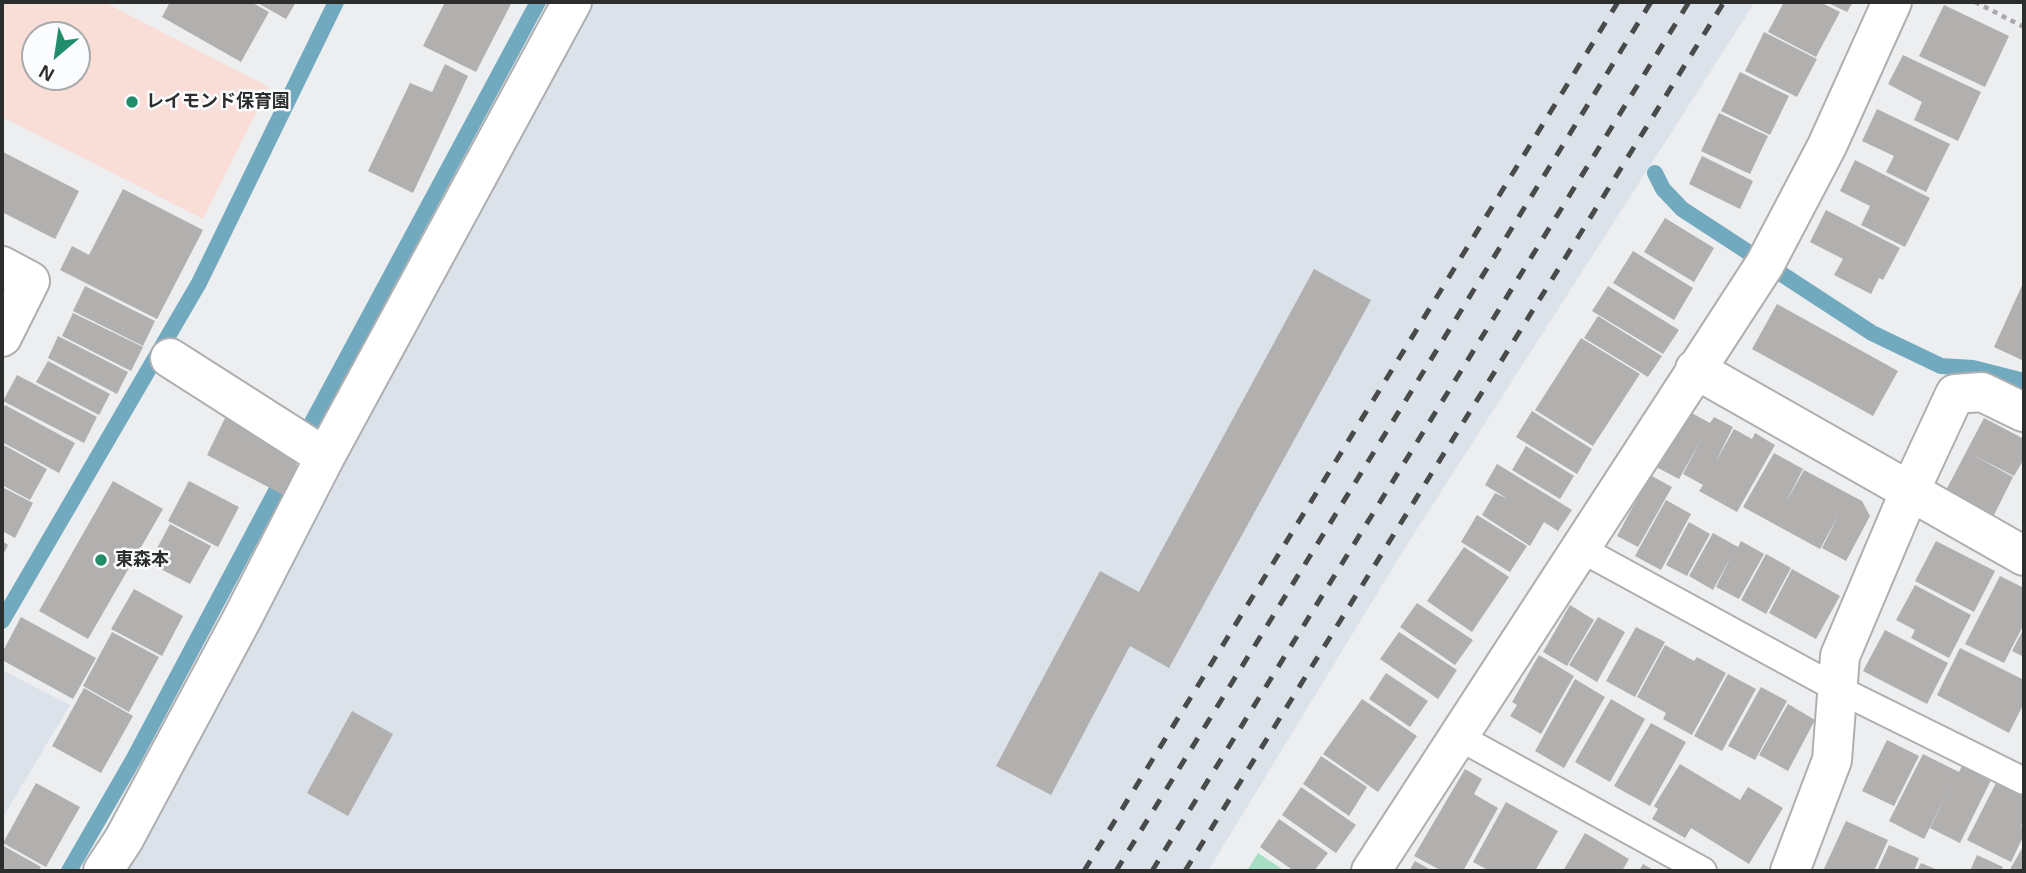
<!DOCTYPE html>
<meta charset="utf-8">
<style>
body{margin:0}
#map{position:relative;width:2026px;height:873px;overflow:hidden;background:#edeef0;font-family:Helvetica,sans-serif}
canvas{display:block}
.frame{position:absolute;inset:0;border:4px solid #2c2d2d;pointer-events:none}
.north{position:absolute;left:21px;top:21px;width:70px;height:70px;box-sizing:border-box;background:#fafcfd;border:2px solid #a8a9aa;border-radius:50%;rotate:209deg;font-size:19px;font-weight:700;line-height:28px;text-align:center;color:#2c2d2d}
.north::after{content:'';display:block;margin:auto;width:24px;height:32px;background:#228d6b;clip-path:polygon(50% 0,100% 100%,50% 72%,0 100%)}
</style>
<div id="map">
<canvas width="2026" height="873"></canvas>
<div class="frame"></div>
<div class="north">N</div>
</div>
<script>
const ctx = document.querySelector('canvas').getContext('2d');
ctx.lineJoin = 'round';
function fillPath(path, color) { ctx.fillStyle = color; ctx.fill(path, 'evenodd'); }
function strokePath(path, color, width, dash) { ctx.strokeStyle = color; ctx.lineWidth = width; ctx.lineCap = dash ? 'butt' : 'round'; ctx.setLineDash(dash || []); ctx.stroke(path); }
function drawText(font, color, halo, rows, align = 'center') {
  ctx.font = font + ' Helvetica,"Noto Sans JP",sans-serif'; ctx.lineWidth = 5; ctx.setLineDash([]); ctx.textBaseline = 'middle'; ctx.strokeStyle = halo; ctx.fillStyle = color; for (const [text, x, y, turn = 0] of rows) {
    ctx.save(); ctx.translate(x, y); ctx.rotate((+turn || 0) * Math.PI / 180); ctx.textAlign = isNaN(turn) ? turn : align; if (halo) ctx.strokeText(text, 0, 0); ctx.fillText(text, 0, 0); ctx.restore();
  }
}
fillPath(new Path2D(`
 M592 2H1755L1403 551 1208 871H125L147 835 409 340Z
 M2 670 70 705 2 819Z`), '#dbe2e9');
fillPath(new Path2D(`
 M2 2H104L269 87 203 219 2 117ZM35 35H77V77H35Z`), '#f8ded7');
fillPath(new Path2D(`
 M1258 853 1285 871H1247Z`), '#a7dfc4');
strokePath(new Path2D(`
 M1655 173 1663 189 1682 209 1872 333 1941 366 1973 368 2024 381
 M302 441 538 2
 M2 621 199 283 336 2
 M69 871 133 760 285 474`), '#71a9bf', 16);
fillPath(new Path2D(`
 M170 2H251L269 12 241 62 162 17Z
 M256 2H296L286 19Z
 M445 2H512L476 72 423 46Z
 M1784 2H1820L1840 12 1816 57 1768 32Z
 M1826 2H1853L1847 12Z
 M1944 5 2009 36 1985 87 1919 56Z
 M1764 32 1817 59 1797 97 1745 71Z
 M1903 55 1981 92 1958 141 1914 120 1922 102 1888 84Z
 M445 64 468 76 413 193 368 171 410 83 432 92Z
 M1740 72 1789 96 1770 135 1721 111Z
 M1877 109 1950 144 1926 192 1886 172 1894 156 1862 141Z
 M1719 113 1768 136 1750 174 1701 151Z
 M3 152 79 191 55 239 2 212Z
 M1702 156 1753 181 1740 209 1689 184Z
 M1855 160 1930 198 1905 247 1861 225 1870 206 1840 191Z
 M123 189 203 230 157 319 60 270 72 246 89 255Z
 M1826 210 1900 248 1883 280 1879 278 1871 294 1834 275 1843 259 1810 242Z
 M1665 218 1714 248 1694 282 1644 252Z
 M1633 251 1693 288 1674 320 1613 283Z
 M1314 269 1371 300 1169 668 1130 646 1051 795 996 766 1100 571 1139 592Z
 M2024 281V361L1994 347Z
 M85 286 155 321 143 346 73 311Z
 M1608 286 1679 330 1663 354 1592 311Z
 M1777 304 1898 371 1873 416 1752 349Z
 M73 313 143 347 131 371 62 336Z
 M1598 316 1662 356 1648 377 1584 338Z
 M58 336 128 372 117 394 48 358Z
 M1581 338 1640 374 1593 446 1535 410Z
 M48 361 110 394 99 415 36 382Z
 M17 375 97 417 84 443 3 401Z
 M5 405 75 443 59 473 2 442V411Z
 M1532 411 1592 449 1577 474 1516 437Z
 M1688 411 1710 423 1714 417 1733 427 1715 463 1734 429 1752 439 1755 433 1775 445 1737 512 1699 491 1703 485 1683 474 1702 438 1679 479 1656 467Z
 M226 416 287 446 302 475 291 499 207 455Z
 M1984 418 2024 439V459L2014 476 1971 454 2013 477 1992 519 1944 494Z
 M2 444 47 469 30 500 2 485Z
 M1526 446 1574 476 1560 499 1512 470Z
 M1774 453 1803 469 1785 504 1804 470 1862 501 1870 516 1846 561 1822 548 1839 514 1820 549 1743 507Z
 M1497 464 1572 510 1558 531 1544 522 1530 546 1482 515 1495 493 1508 499 1485 485Z
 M1650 475 1672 487 1638 547 1617 536Z
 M113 481 163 509 88 639 39 611Z
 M189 481 239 507 218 547 168 521Z
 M2 487 33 503 15 538 2 531Z
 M1666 500 1691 514 1661 570 1635 556Z
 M1477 515 1527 546 1510 572 1461 542Z
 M1689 522 1710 534 1687 576 1666 565Z
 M170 524 211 546 190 584 149 563Z
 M1713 533 1738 547 1741 541 1764 554 1739 599 1716 587 1731 556 1713 590 1689 576Z
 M2 541 8 545 2 557Z
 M1936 541 1995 571 1974 612 1915 581Z
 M1464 547 1509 577 1472 632 1427 601Z
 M1766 554 1791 568 1766 614 1741 600Z
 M1792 569 1840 596 1816 639 1769 613Z
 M2000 576 2024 588V624L2004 663 1965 644Z
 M1915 585 1971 615 1949 658 1911 638 1915 630 1896 620Z
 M134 589 183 616 162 656 111 629Z
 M1417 603 1473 640 1455 665 1400 627Z
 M1570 605 1594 620 1567 666 1543 652Z
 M21 617 96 658 73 699 2 660V653Z
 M1598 617 1625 632 1597 682 1569 665Z
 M1636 627 1665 642 1635 697 1606 681Z
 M2024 628V657L2012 651Z
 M1885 630 1948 663 1927 704 1863 671Z
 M112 632 159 657 129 712 83 686Z
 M1399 632 1457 670 1438 699 1380 659Z
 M1665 645 1694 661 1697 657 1726 673 1692 735 1663 719 1666 713 1637 697Z
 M1960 648 2024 680V703L2009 733 1937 695Z
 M1539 655 1574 676 1541 734 1510 716 1517 705 1512 702Z
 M1386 673 1428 701 1410 727 1369 699Z
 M1728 674 1756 689 1722 751 1694 736Z
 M1575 679 1605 697 1564 768 1535 751Z
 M1761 687 1787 701 1755 760 1728 746Z
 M84 688 133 716 101 773 52 746Z
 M1362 699 1417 736 1378 792 1323 754Z
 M1611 699 1645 719 1610 782 1575 762Z
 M1788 704 1815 720 1788 771 1759 755Z
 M352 711 393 734 348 816 307 793Z
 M1651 723 1686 742 1650 806 1614 786Z
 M1887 740 1919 756 1894 806 1862 791Z
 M1923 754 1959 772 1962 766 1991 780 1960 843 1930 828 1949 789 1924 839 1889 821Z
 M1321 756 1367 787 1349 816 1303 784Z
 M1680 764 1740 800 1748 787 1783 808 1749 864 1691 828 1685 838 1652 819 1658 809 1654 806Z
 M1465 769 1482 779 1474 794 1498 808 1463 871H1442L1414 856Z
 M36 783 80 807 46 867 3 843Z
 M1996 783 2024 797V821L2021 826 2024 828V835L2011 862 1967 840Z
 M1301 787 1356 825 1336 853 1282 815Z
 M1506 802 1558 831 1535 871H1490L1473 862Z
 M1279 819 1328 853 1314 871H1294L1260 847Z
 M1846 821 1888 840 1874 871H1823Z
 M1585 833 1629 859 1622 871H1563Z
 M2 845 41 867 38 871H2Z
 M1889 845 1919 858 1914 871H1877Z
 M2024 845V871H2009Z
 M1977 855 2003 867 2001 871H1970Z
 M1415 861 1433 871H1409Z
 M1921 863 1940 871H1917Z
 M1643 864 1655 871H1639Z`), '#b2afaf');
const lane = new Path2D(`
 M1581 549 1836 688 2024 781
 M1459 737 1703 871`);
const street = new Path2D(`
 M2 266 30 281 2 337
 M170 358 325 457
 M1695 369 2024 556
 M103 871 124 839 243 617 325 457 572 2
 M1371 871 1765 264 1827 146 1892 2
 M1790 871 1832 760 1840 656 1909 493 1955 394 1982 392 2023 412`);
strokePath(lane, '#aeafb1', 30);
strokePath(street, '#aeafb1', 42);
strokePath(new Path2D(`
 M1975 2 2024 27`), '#a8a9aa', 4.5, [5, 5]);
strokePath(lane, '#fff', 26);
strokePath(street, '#fff', 38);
strokePath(new Path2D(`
 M1084 871 1618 2
 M1116 871 1651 2
 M1152 871 1689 2
 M1185 871 1724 2`), '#494a4a', 5, [12, 12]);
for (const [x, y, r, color] of [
 [132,102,7,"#228d6b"],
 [101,560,7,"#228d6b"]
]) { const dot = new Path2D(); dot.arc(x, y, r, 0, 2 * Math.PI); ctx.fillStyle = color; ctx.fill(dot); strokePath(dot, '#fafcfd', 2.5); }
drawText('bold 18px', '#2c2d2d', '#fafcfd', [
 ["レイモンド保育園",146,102],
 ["東森本",115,560]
], 'left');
</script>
